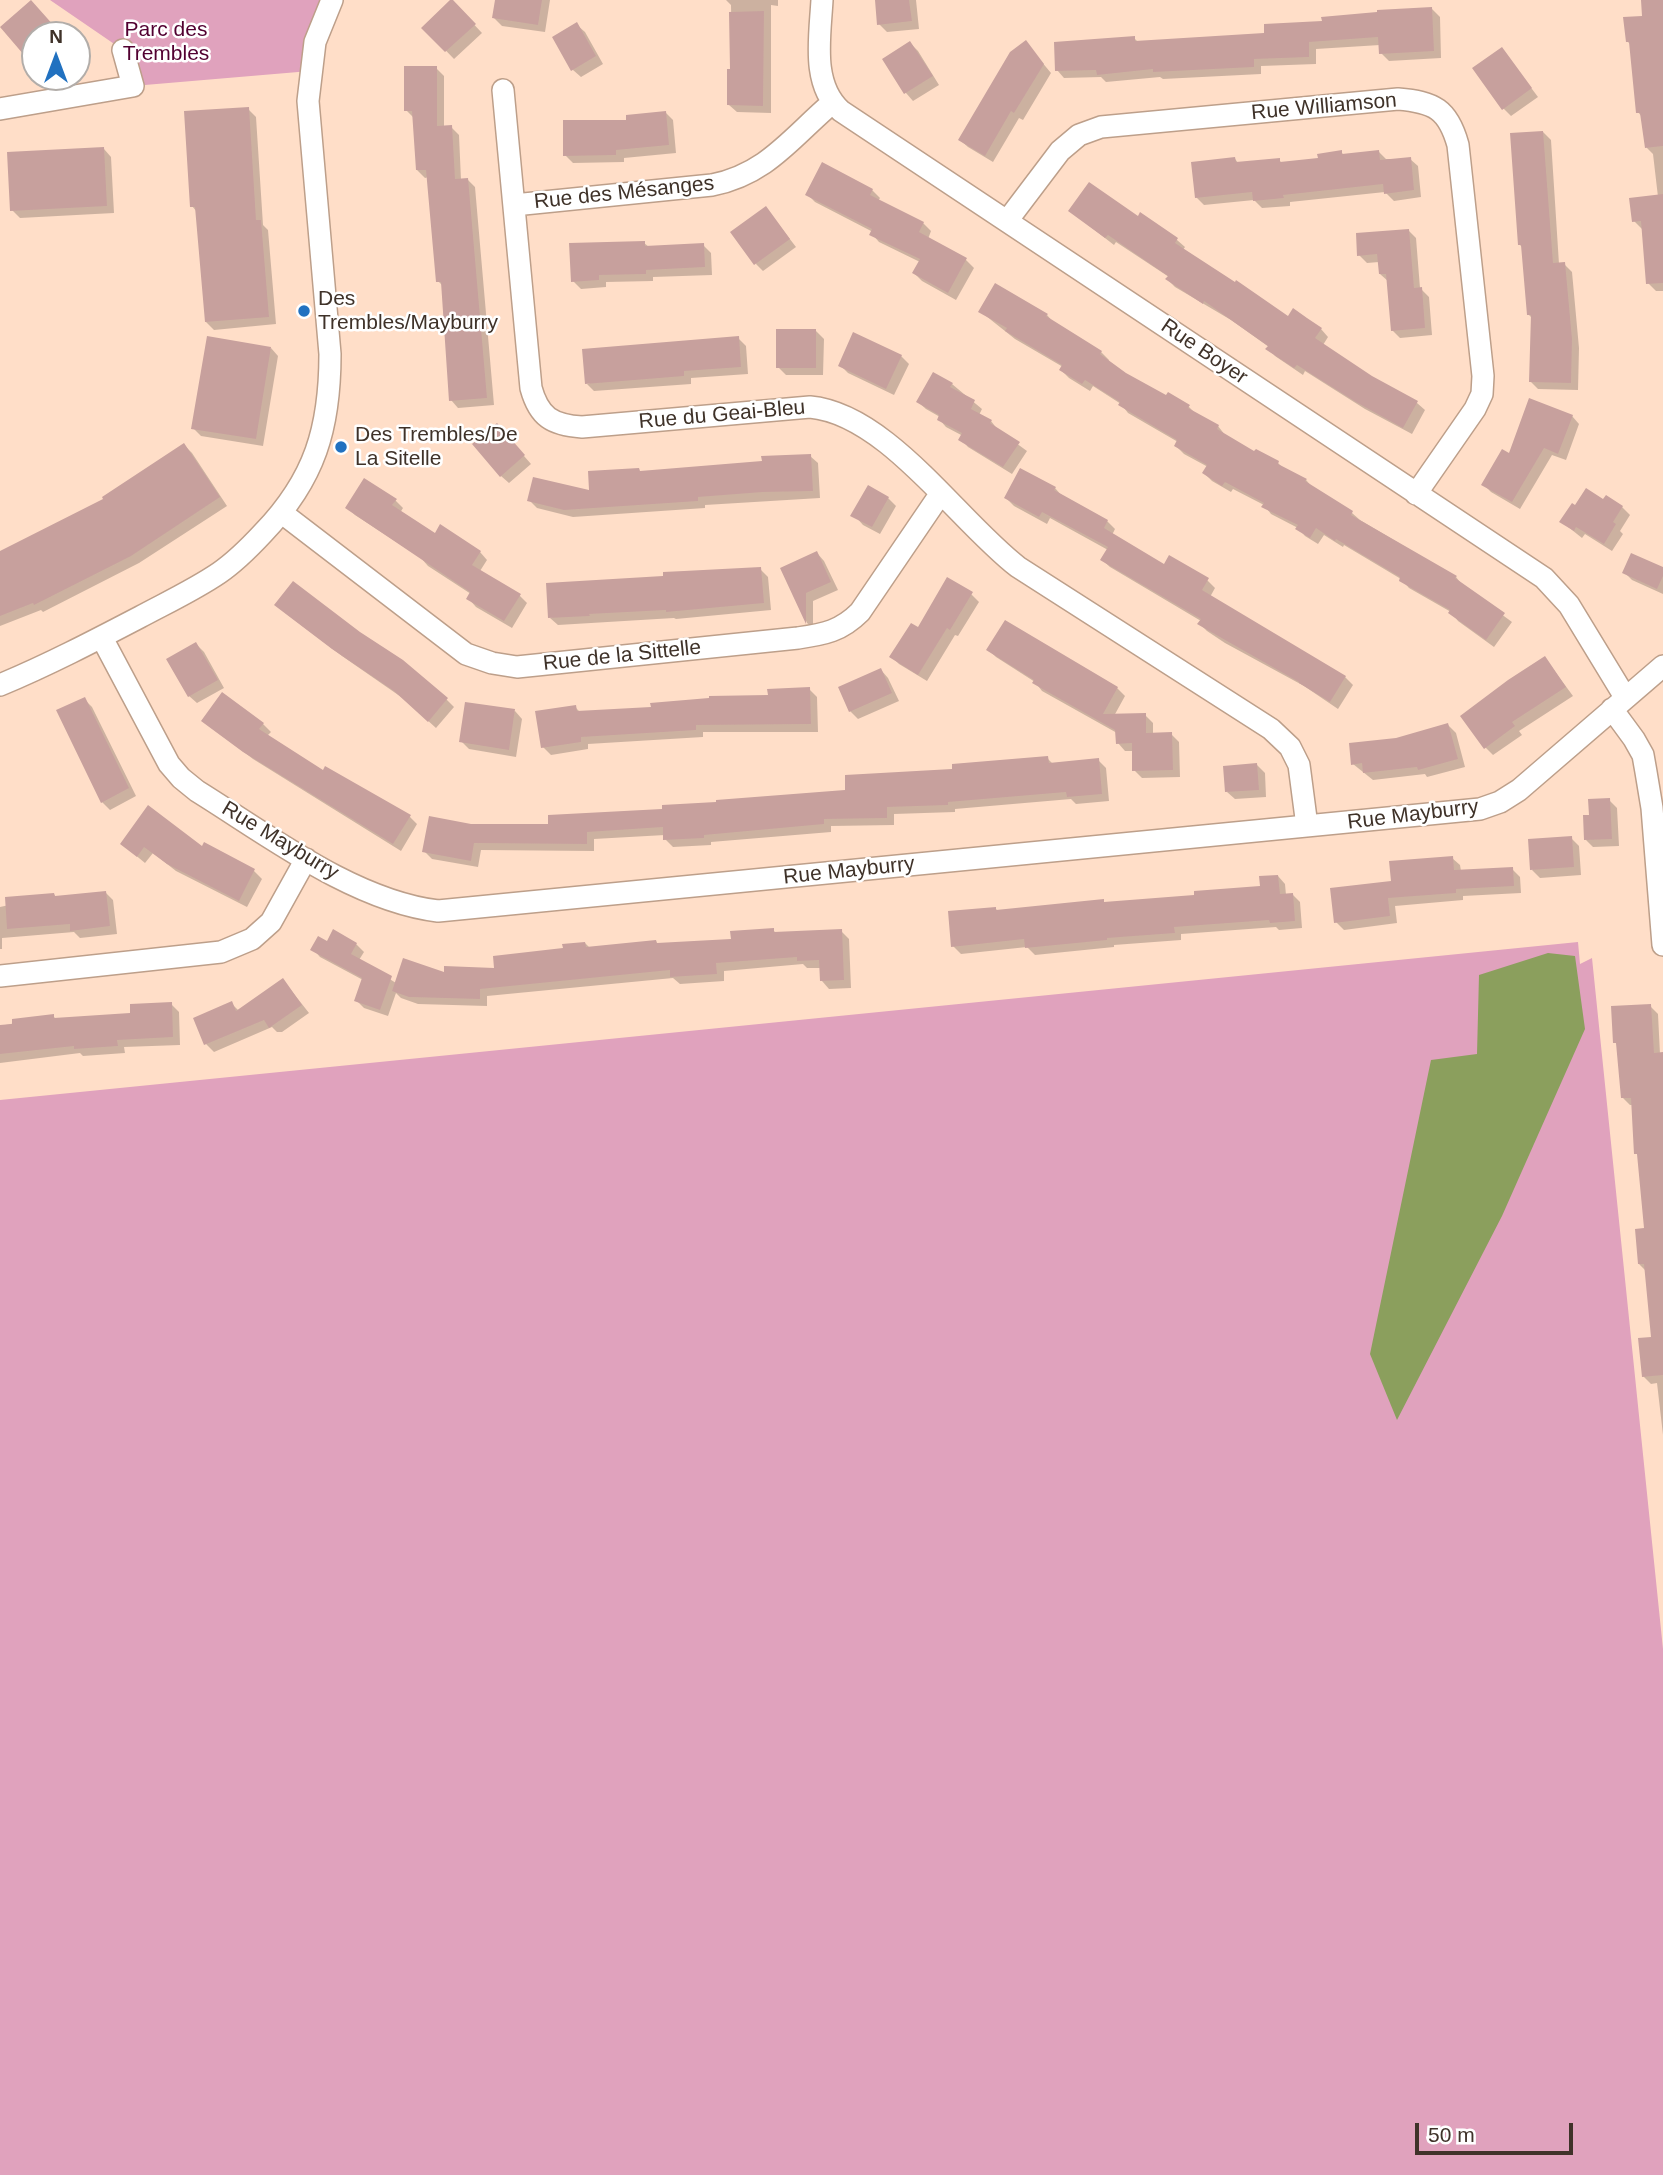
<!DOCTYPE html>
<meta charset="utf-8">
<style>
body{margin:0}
#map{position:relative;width:1663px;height:2175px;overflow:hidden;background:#ffdec8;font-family:Helvetica,sans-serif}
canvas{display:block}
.north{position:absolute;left:21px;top:21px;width:70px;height:70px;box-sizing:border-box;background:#fff;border:2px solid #b2ada9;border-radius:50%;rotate:0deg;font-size:19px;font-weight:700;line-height:28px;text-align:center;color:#3f3229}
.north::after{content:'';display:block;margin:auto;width:24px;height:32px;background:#2171c0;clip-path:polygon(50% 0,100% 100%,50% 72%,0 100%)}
.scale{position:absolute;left:1415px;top:2123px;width:158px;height:32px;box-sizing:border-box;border:4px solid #3f3229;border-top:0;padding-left:9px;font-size:21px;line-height:24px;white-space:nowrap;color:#3f3229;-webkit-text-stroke:5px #fff;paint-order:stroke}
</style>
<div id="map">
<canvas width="1663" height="2175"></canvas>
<div class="north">N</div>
<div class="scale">50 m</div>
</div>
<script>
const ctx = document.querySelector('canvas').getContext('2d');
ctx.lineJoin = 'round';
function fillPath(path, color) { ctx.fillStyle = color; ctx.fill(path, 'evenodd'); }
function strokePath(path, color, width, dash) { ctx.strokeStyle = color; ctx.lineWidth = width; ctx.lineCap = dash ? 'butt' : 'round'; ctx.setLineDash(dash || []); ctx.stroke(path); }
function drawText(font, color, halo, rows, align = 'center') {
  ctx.font = font + ' Helvetica,sans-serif'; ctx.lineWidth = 5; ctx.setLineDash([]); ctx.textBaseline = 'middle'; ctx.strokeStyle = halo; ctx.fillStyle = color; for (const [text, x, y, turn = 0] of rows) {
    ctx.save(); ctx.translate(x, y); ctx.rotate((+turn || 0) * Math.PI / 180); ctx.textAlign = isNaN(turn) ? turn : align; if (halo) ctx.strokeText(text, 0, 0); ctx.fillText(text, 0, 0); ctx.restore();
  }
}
fillPath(new Path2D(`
 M50 0H332L310 71 133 86 123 50Z
 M1578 942 1580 964 1592 958 1663 1649V2175H0V1100Z`), '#e0a2bd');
fillPath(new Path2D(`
 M1548 953 1575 956 1585 1029 1502 1216 1397 1420 1370 1354 1431 1060 1477 1054 1479 975Z`), '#8b9f5d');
fillPath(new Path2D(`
 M497 0H550L545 32 502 26 494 18Z
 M726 0H778V6L771 5V113L737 112 729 105 732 71 731 5Z
 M876 0H916L919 29 887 32 879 24Z
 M1642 0H1663V291H1656L1648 283 1642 229 1634 221 1658 197 1653 154 1647 148 1642 117 1638 112 1631 45 1627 41 1644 17Z
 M452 1 482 33 454 59 424 28Z
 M1432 9 1440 17 1441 58 1389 61 1381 53 1380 45 1316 49V64L1261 66V74L1163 79 1160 77 1106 82 1101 77 1064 78 1057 70 1134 38 1138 42 1266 34 1324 23Z
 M39 10 61 35H35V60L33 61 2 28Z
 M577 25 585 32 603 64 581 77 573 70Z
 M910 43 918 51 939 85 913 101 906 93 884 60Z
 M1026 43 1051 73 1023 120 1019 118 993 162 968 147 960 140Z
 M1502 49 1538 97 1511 116 1503 108Z
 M436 68 444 76V127H451L459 135 461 180H468L475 187 494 405 458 408 451 400 444 287 438 281 429 177 425 178 417 170 415 119 406 110Z
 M248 109 256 117 263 225 268 230 276 324 214 330 206 322 197 212 192 206Z
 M665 112 673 120 676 153 624 158V162L573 163 565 155 628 121Z
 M1543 132 1551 140 1559 264H1564L1572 272 1579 348 1578 390 1538 389 1530 381 1532 318 1529 315 1523 248 1520 245Z
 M104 149 111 157 114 213 20 218 12 210Z
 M1341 152 1345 156 1379 152 1386 159H1410L1418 166 1421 197 1394 201 1385 192 1290 202V206L1262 208 1254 200 1204 205 1196 197 1235 159 1239 164 1279 160 1283 164 1320 160Z
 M872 190 880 198 878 201 923 223 931 231 928 239 966 260 974 268 956 300 922 281 914 273 920 262 879 242 872 234 873 232 815 202 807 194Z
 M766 208 796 247 763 271 756 264Z
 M1070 211 1138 219 1141 215 1177 240 1185 247 1183 250 1288 319 1321 329 1328 337 1323 345 1371 377 1417 403 1425 410 1412 434 1365 409 1305 371 1303 375 1275 356 1268 348 1269 347 1231 320 1175 287 1167 279 1169 277 1116 242 1114 245Z
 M1408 230 1416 238 1420 288 1429 297 1432 335 1400 338 1392 330 1389 282 1380 274 1379 262 1367 263 1359 255Z
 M644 243 649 247 703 245 711 253 712 275 653 277V281L606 282V287L581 289 573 281Z
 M981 312 1047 315 1054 323 1101 352 1109 360 1108 362 1125 374 1166 398 1168 395 1189 407 1197 415 1218 426 1225 435 1255 453 1278 463 1285 470 1306 480 1314 489 1352 513 1360 520 1456 577 1463 586 1512 622 1494 647 1458 621 1451 612 1409 588 1401 579 1344 545 1343 547 1324 535 1318 544 1305 536 1298 528 1271 514 1264 505 1233 489 1231 492 1212 481 1204 473 1208 467 1184 454 1176 446 1178 442 1128 413 1121 404 1093 386 1090 391 1069 378 1061 370 1063 367 1015 339Z
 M816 331 824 339 823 375H786L778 367Z
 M738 338 746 346 748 374 691 378V384L594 391 587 384Z
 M271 348 278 356 263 446 201 436 193 428Z
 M901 356 909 364 894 395 848 373 840 365Z
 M952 384 982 409 979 415 991 421 998 430 1027 451 1012 474 968 447 961 439 963 436 946 427 939 419 940 417 926 409 918 402Z
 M1572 416 1579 424 1566 460 1552 455 1520 509 1491 492 1483 484 1510 455Z
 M504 433 531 464 509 483 501 476Z
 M184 445 192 453 227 506 139 563 43 612 41 610 0 626V553L105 500Z
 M810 456 818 463 820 498 705 505V508L573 517 537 508 529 500 591 493 642 473 764 463Z
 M1055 488 1062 496 1107 521 1115 529 1112 535 1164 567 1207 580 1215 588 1210 597 1345 677 1353 685 1338 709 1304 686 1225 643 1207 631 1200 624 1201 621 1110 567 1102 560 1108 550 1050 518 1047 524 1014 506 1006 498Z
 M888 498 896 506 880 534 863 525 855 516Z
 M395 500 403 508 400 513 435 535 480 552 487 560 480 571 519 595 527 603 512 628 476 607 469 599 471 594 428 566 421 558 355 515 347 507Z
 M1603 501 1622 507 1630 515 1620 531 1623 534 1612 551 1585 534 1582 538 1562 522 1576 508Z
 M817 553 824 561 838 590 813 601V628L807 623 783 568Z
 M760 569 768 577 771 610 676 619 674 618 558 625 550 618 665 577Z
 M1663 569V594L1632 580 1624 572Z
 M971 594 979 602 958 636 955 635 927 681 899 664 892 657 918 629Z
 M284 612 446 699 454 707 436 728 404 699 342 656Z
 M196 644 204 652 224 688 197 703 189 696Z
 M989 650 1117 688 1125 696 1114 716 1145 715 1153 723V735L1171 734 1179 742 1180 777 1142 778 1134 770V751H1125L1118 743 1117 733 1042 691 1035 682 996 657Z
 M1545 658 1573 696 1519 731 1522 735 1493 755 1485 747Z
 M881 670 888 678 899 701 858 719 850 711Z
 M809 689 817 697 818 732H703V737L588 744V749L551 755 543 747 575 707 580 712 652 708 769 696Z
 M84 699 92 707 136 796 110 810 102 802Z
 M515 711 522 719 516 757 469 749 461 741Z
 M203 721 263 724 271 732 267 736 324 772 410 817 417 824 401 851 253 759Z
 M1448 725 1456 733 1465 767 1427 777 1425 774 1373 780 1353 764 1396 739Z
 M1047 758 1054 765 1098 760 1106 768 1109 801 1076 804 1071 799 955 809V812L894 814V825L831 826V832L711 842V845L673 847 665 839V835L594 839V851L481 850 478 867 432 859 424 851 471 825H550L847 792 954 771Z
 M1257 765 1265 773 1266 797 1235 799 1227 792Z
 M1609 800 1617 808 1619 846 1593 847 1586 840 1591 816Z
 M1571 838 1579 846 1581 875 1540 878 1532 870Z
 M122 844 203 849 205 845 254 871 262 879 247 907 176 871 153 853 145 863Z
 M1452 858 1460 865 1461 871 1512 869 1520 877 1521 893 1463 896V900L1395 906 1397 923 1344 930 1336 922 1393 883Z
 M1278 876 1285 884 1286 895 1292 894 1300 902 1302 928 1279 930 1276 927 1181 934V940L1114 945V947L1035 955 1027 947 961 954 953 946 995 908 998 911 1103 901 1106 904 1196 897 1262 888Z
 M106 893 113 900 117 934 80 938 74 932 2 938V949H0V907L54 895 57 898Z
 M773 930 777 934 841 931 849 939 851 988 829 989 822 981 821 968H807L803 964 724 971V981L680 984 673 978 487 996V1006L418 1004 401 998 396 993 388 1016 364 1008 356 1000 363 980 320 957 313 949 327 943 356 944 364 952 359 960 396 983 445 975 496 970 585 943 590 948 733 940Z
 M283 980 309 1013 282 1032H277L272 1027 214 1052 206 1044 231 1003 239 1011Z
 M171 1004 179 1012 180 1045 124 1047 125 1053 83 1056 80 1053 0 1063V1026L53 1016 57 1020 132 1014Z
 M1650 1006 1658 1014 1660 1054 1663 1053V1435L1657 1383 1651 1384 1643 1376 1652 1339 1646 1271 1639 1264 1646 1230 1639 1156 1636 1153 1633 1105H1630L1623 1098 1618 1046 1615 1042Z`), '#0003');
fillPath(new Path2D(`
 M31 0 55 27 46 35H35V45L24 55 0 27Z
 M450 0H453L476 24 445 52 421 28Z
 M495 0H542L538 25 492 18Z
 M875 0H909L912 21 877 25Z
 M1641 0H1663V146L1645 148 1640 113H1636L1629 42H1626L1623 17 1642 16Z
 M1432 7 1434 51 1379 54 1378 37 1309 42V57L1254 59V67L1153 72V69L1097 75 1096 70 1055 71 1054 42 1135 36V41L1264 33V24L1322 21 1321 17 1377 12V10Z
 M764 11 763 106 727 105V69H730L729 12Z
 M577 22 596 56 571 71 552 37Z
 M1026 40 1044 64 1014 113 1011 111 985 156 958 140 1010 52Z
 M910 41 933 76 904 94 882 59Z
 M1502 47 1532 88 1502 110 1472 68Z
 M404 66H437V126L452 125 455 179 468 178 487 398 449 401 441 282H436L426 170H416L412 111H404Z
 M249 107 256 220H261L269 317 205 322 195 207H190L184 111Z
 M666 111 669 145 616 150V155L563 156V120H626V115Z
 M1543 131 1553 263 1565 262 1572 339 1571 383 1529 382 1531 315H1527L1521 245H1518L1510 133Z
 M104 147 107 206 10 211 7 152Z
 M1342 150V154L1379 150 1380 160 1411 157 1414 190 1384 194 1383 184 1283 195 1284 198 1253 201 1252 192 1195 198 1191 162 1235 157 1236 162 1280 158V162L1318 158 1317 154Z
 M822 162 873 189 870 195 924 222 919 232 967 258 948 293 912 273 920 259 869 235 872 229 805 195Z
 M1089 182 1138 216 1140 212 1178 238 1175 243 1235 282 1236 280 1288 316 1293 308 1307 318 1322 328 1315 338 1372 376 1418 401 1403 428 1356 402 1297 365 1294 368 1265 349 1268 346 1204 301 1203 304 1165 279 1168 276 1108 235 1105 238 1068 211Z
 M1663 194V283L1646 284 1641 221 1632 222 1629 198Z
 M766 206 790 239 754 265 730 232Z
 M1409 229 1414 288 1422 287 1425 328 1391 331 1386 274H1379L1377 254 1357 256 1356 233Z
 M645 241V246L704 243 705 267 646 270V274L599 275V280L571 282 569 243Z
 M995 283 1048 314 1046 316 1102 351 1100 354 1126 373 1166 395 1168 392 1190 405 1188 408 1219 425 1217 429 1254 451 1256 449 1279 461 1278 464 1307 479 1305 481 1353 511 1351 515 1457 576 1455 578 1505 613 1486 640 1448 613 1450 610 1399 581 1400 577 1336 539 1335 541 1316 528 1310 538 1295 529 1298 525 1261 507 1264 503 1225 482 1222 486 1202 473 1207 465 1174 446 1177 440 1118 405 1120 402 1085 380 1082 384 1059 370 1062 365 1005 331 1007 328 978 312Z
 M776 329H816V368H776Z
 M853 332 902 355 886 389 838 366Z
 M207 336 271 347 256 439 191 429Z
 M739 336 741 367 684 371V376L585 384 582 349Z
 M933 372 953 383 950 387 975 400 971 409 992 420 990 423 1020 442 1003 467 958 440 962 433 937 420 939 415 916 402Z
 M1529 398 1573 415 1558 454 1544 448 1512 502 1481 485 1502 449 1509 453Z
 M497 423 525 455 500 477 472 444Z
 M184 443 220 497 131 556 34 605 33 603 0 616V551L103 499 102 497Z
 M811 454 813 491 763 492 698 497V501L564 510 527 501 533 477 589 490 588 471 639 468 640 471 762 461 761 456Z
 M1020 468 1056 487 1054 490 1108 520 1104 528 1164 564 1169 555 1209 578 1202 590 1346 676 1330 702 1299 683V682L1197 624 1201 619 1100 560 1108 547 1042 512 1039 517 1004 498Z
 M364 478 397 499 392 505 435 533 440 524 481 551 472 565 521 594 504 621 466 599 470 592 345 508Z
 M868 485 889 497 872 527 850 516Z
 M1586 488 1603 499 1606 495 1623 506 1613 522 1616 524 1604 544 1576 527 1574 531 1559 522 1572 503 1575 505Z
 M817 551 831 582 806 593V624L780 568Z
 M1631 553 1663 567V576L1657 589 1622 573Z
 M761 567 764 603 666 612V610L589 614 590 616 548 618 546 583 663 576V572L684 571Z
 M947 577 973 592 950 630 947 628 918 675 889 657 911 623 918 627Z
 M293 581 360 632 403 660 448 698 428 722 394 691 332 649 274 605Z
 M1005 620 1118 687 1103 714 1146 713V733L1172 732 1173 770 1132 771V743L1116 744 1115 730 1032 683 1034 680 986 650Z
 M196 642 218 680 188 697 166 659Z
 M1545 656 1566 687 1512 722 1515 726 1484 749 1460 716 1508 680Z
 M881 668 892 693 849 712 838 687Z
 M810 687 811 724 696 725V730L581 737V742L541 748 535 711 576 705 577 711 651 707 650 703 709 698V696L768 695 767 689Z
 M222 692 264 723 259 729 323 770 325 766 411 815 393 844 243 752 201 721Z
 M85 697 129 788 101 803 56 710Z
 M465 702 515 709 509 750 459 742Z
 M1448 723 1458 759 1418 770 1417 767 1363 773 1362 763 1351 765 1349 743 1396 738Z
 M1048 756 1049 763 1099 758 1102 794 1067 797 1066 792 948 802V805L887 807V818L824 819V824L704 835V838L663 840V827L587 832V844L474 843 471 861 422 852 429 816 471 824H548V815L662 809V805L716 802V800L845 790V775L952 769V764Z
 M1257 763 1259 790 1225 792 1223 766Z
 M1610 798 1612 839 1584 840 1583 815H1589L1588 799Z
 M148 805 202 846 204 842 255 869 239 901 167 864 144 847 137 857 120 844Z
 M1572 836 1574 867 1530 870 1528 839Z
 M1453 856 1454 870 1513 867 1514 886 1456 889V893L1388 898 1390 916 1334 923 1330 888 1391 881 1389 861Z
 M1278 875 1280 894 1293 893 1295 921 1270 923 1269 920 1174 927 1175 933 1107 938V940L1025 948 1024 939 951 947 948 911 996 907V910L1104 899V902L1194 895V891L1260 886 1259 876Z
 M106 891 110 926 70 931V924L7 929 5 897 54 893 55 896Z
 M774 928V932L842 929 844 980 820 981 819 960 797 961V957L716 963 717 974 670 977V970L480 989V999L409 997 392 991 403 958 444 972V966L494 968 493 956 563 948 562 944 585 942 586 947 656 940 657 943 731 939 730 931Z
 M333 929 357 943 351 954 392 976 380 1010 354 1001 362 978 310 950 318 936 327 941Z
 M283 978 302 1005 269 1028 264 1020 204 1045 193 1018 232 1001 236 1011Z
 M172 1002 173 1037 117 1040 118 1046 74 1049V1046L0 1054V1025L12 1024V1019L54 1014V1018L130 1013V1004Z
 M1651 1004 1654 1053 1663 1052V1375L1642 1377 1638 1338 1651 1337 1644 1264H1638L1635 1229 1644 1228 1637 1154H1634L1631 1098H1621L1616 1043H1613L1611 1006Z`), '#c7a09d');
const street = new Path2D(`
 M822 0C820 37 811 84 841 111L1544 578 1569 605 1625 697
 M503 90 531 388C539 417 552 425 582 427L810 407C887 414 958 521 1018 567L1271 729 1290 747 1299 765 1307 826
 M0 109 133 86 123 50
 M514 205 712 185C767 174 791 138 832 103
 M1007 221 1060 151 1079 135 1101 127 1398 99C1434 102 1448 109 1458 145L1483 376 1482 394 1475 409 1416 494
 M282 513 466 654 492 663 517 667 798 638C825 634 841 631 860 612L941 493
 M102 638 169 764 181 778 197 791C268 835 354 901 438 911L1480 809 1500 802 1519 790 1663 666
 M0 685C48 665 94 641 140 617 166 603 194 590 219 573 235 562 250 547 263 533 315 479 330 428 330 354L308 101 315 42 332 0
 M1612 709 1634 739 1643 755 1646 772 1652 808 1663 945
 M0 976 221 952 252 939 271 922 306 859`);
strokePath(street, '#bd9f8a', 24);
strokePath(street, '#fff', 21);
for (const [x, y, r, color] of [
 [304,311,7,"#2171c0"],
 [341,447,7,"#2171c0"]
]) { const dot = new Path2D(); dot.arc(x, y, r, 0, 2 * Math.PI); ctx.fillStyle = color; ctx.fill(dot); strokePath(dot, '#fff', 2.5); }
drawText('21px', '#520031', '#fff', [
 ["Parc des",166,30],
 ["Trembles",166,54]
]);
drawText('21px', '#3f3229', '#fff', [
 ["Rue Williamson",1324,107,-5],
 ["Rue des Mésanges",624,193,-6],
 ["Rue Boyer",1204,352,34],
 ["Rue du Geai-Bleu",722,415,-5],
 ["Rue de la Sittelle",622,656,-6],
 ["Rue Mayburry",1413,815,-7],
 ["Rue Mayburry",280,841,31],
 ["Rue Mayburry",849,871,-6]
]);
drawText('21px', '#3f3229', '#fff', [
 ["Des",318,299],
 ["Trembles/Mayburry",318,323],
 ["Des Trembles/De",355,435],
 ["La Sitelle",355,459]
], 'left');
</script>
